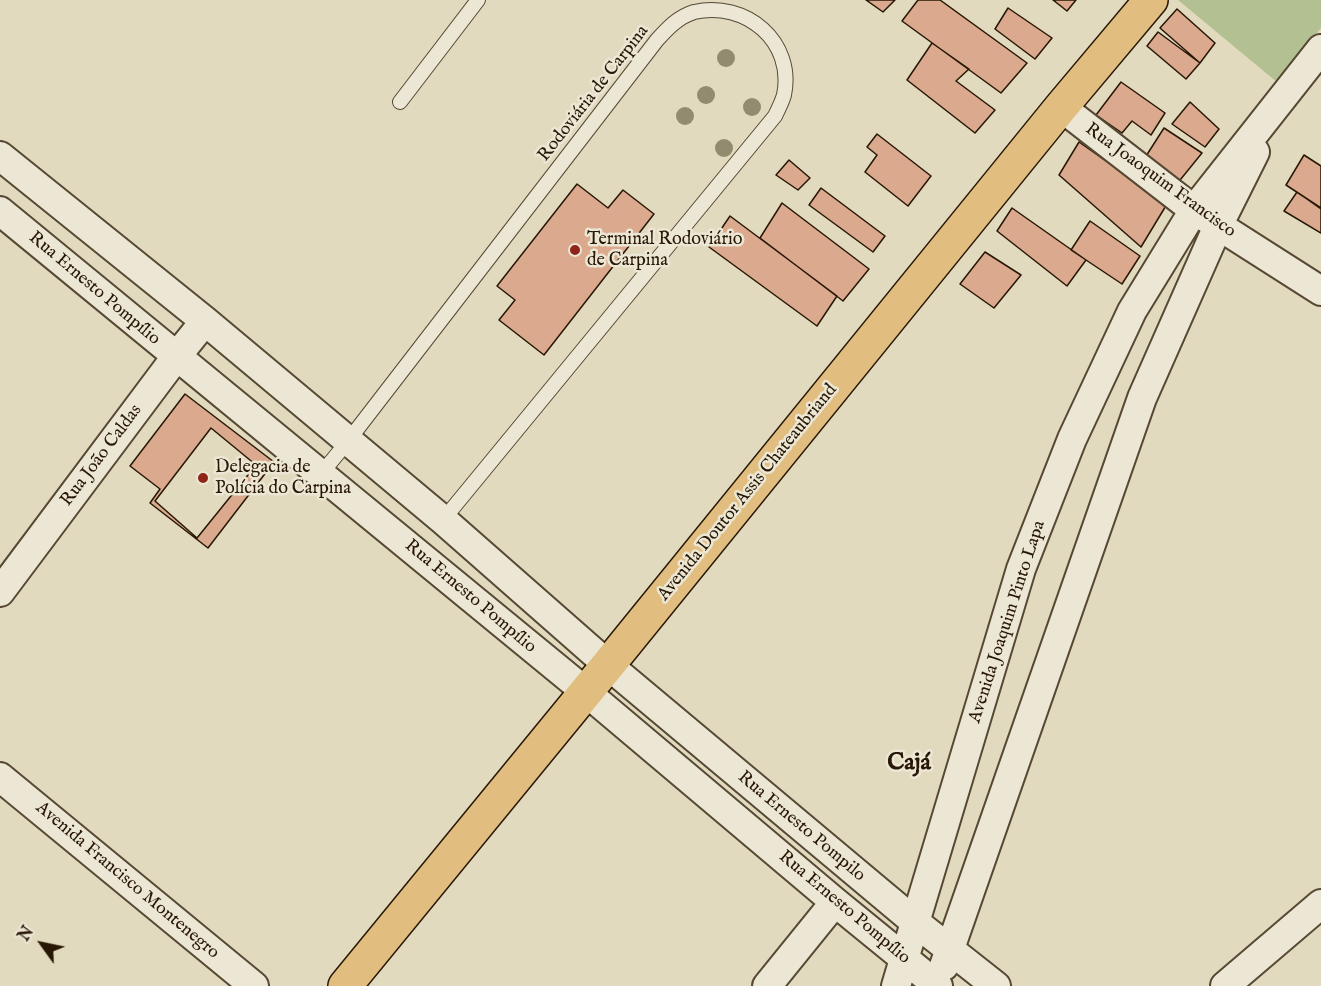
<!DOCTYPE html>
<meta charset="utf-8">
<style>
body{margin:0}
#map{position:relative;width:1321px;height:986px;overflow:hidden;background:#e2dabf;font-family:"IM FELL English",serif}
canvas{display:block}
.north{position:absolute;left:12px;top:914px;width:60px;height:60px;-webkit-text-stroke:4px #ece7d5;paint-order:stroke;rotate:303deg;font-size:16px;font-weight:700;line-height:24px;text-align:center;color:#271704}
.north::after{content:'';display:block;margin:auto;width:21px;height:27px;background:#271704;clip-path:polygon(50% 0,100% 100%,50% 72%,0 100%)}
</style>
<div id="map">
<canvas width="1321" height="986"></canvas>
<div class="north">N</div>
</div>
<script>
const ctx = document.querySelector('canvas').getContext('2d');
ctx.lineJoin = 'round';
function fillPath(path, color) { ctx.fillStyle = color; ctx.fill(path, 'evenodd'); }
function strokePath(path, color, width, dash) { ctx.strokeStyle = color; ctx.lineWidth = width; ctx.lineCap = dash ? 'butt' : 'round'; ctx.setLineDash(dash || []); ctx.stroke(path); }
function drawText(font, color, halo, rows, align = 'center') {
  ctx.font = font + ' "IM FELL English",serif'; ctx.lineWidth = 5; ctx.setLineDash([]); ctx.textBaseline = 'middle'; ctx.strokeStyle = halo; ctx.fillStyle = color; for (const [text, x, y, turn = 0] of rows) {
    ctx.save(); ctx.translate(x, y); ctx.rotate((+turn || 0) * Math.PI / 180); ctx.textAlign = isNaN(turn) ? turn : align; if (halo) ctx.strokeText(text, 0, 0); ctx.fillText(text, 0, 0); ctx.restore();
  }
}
fillPath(new Path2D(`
 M1178 0H1321V28L1278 83Z`), '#b3c092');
const building = new Path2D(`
 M866 0H895L883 12Z
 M918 0H940L1027 63 1001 93 902 21Z
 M1053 0H1076L1067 11Z
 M1008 8 1052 38 1035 59 995 29Z
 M1177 9 1215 43 1200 63 1160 28Z
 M1158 32 1200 63 1186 79 1147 46Z
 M932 43 969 69 956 81 995 110 975 133 907 80Z
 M1121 82 1165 113 1151 135 1132 121 1122 133 1096 115Z
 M1190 102 1219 129 1205 147 1172 124Z
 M1164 128 1202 153 1176 185 1139 167Z
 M877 134 931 176 908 206 865 172 877 155 867 147Z
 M1079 142 1167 204 1141 247 1059 175Z
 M1304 155 1321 166V208L1286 185Z
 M789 160 810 178 798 190 776 175Z
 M577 184 608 208 623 190 654 214 544 355 499 320 515 300 497 286Z
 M821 188 885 236 873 252 809 205Z
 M1297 192 1321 209V233L1284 211Z
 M782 203 869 269 843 301 760 238Z
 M1012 208 1086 260 1067 286 997 231Z
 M730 216 837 296 817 326 709 247Z
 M1090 221 1140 256 1122 284 1071 250Z
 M985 252 1021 275 994 308 960 284Z
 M185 394 274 462 208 548 150 503 160 489 130 466Z
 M211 428 256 465 197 538 155 501Z`);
fillPath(building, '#daa98e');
strokePath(building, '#271704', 1.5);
const lane = new Path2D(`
 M400 102 478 0
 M321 474 348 441 657 40C668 28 678 17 694 12 746 0 795 42 784 95 782 102 778 110 775 116L443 520`);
const street = new Path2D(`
 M1061 107 1194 210 1321 291
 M0 156 205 321 443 520 608 665 915 922 996 986
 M0 211 586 692 835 902 938 986
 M0 592 176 357 205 321
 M0 777 254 986
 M944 966 1142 398 1218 226 1255 152
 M767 986 835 902
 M896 986 1021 569 1072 439 1132 311 1194 210 1321 49
 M1225 986 1321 904`);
const primary = new Path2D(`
 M345 986 608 665 1061 107 1151 0`);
strokePath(lane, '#564833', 16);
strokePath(street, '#564833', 32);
strokePath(primary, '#271704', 36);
strokePath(lane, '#ece7d5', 14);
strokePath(street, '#ece7d5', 28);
strokePath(primary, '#e1bd80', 33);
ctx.fillStyle = '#928b70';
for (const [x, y] of [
 [726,58],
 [706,95],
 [752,107],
 [685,116],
 [724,148]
]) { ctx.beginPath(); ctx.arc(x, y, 9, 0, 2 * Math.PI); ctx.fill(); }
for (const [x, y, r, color] of [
 [575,250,6,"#8f2418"],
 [203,478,6,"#8f2418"]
]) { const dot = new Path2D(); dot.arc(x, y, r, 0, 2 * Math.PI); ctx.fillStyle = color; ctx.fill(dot); strokePath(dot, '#ece7d5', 2); }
drawText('18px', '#271704', '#ece7d5', [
 ["Rodoviária de Carpina",594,94,-52],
 ["Rua Joaoquim Francisco",1160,181,36],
 ["Rua Ernesto Pompílio",94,289,40],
 ["Rua João Caldas",102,456,-53],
 ["Avenida Doutor Assis Chateaubriand",748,493,-51],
 ["Rua Ernesto Pompílio",470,597,40],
 ["Avenida Joaquim Pinto Lapa",1008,622,-72],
 ["Rua Ernesto Pompilo",801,827,40],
 ["Avenida Francisco Montenegro",127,881,40],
 ["Rua Ernesto Pompílio",844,908,40]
]);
drawText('18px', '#271704', '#ece7d5', [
 ["Terminal Rodoviário",587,240],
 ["de Carpina",587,261],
 ["Delegacia de",215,468],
 ["Polícia do Carpina",215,489]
], 'left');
drawText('bold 24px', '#271704', '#ece7d5', [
 ["Cajá",909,764]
]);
</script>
